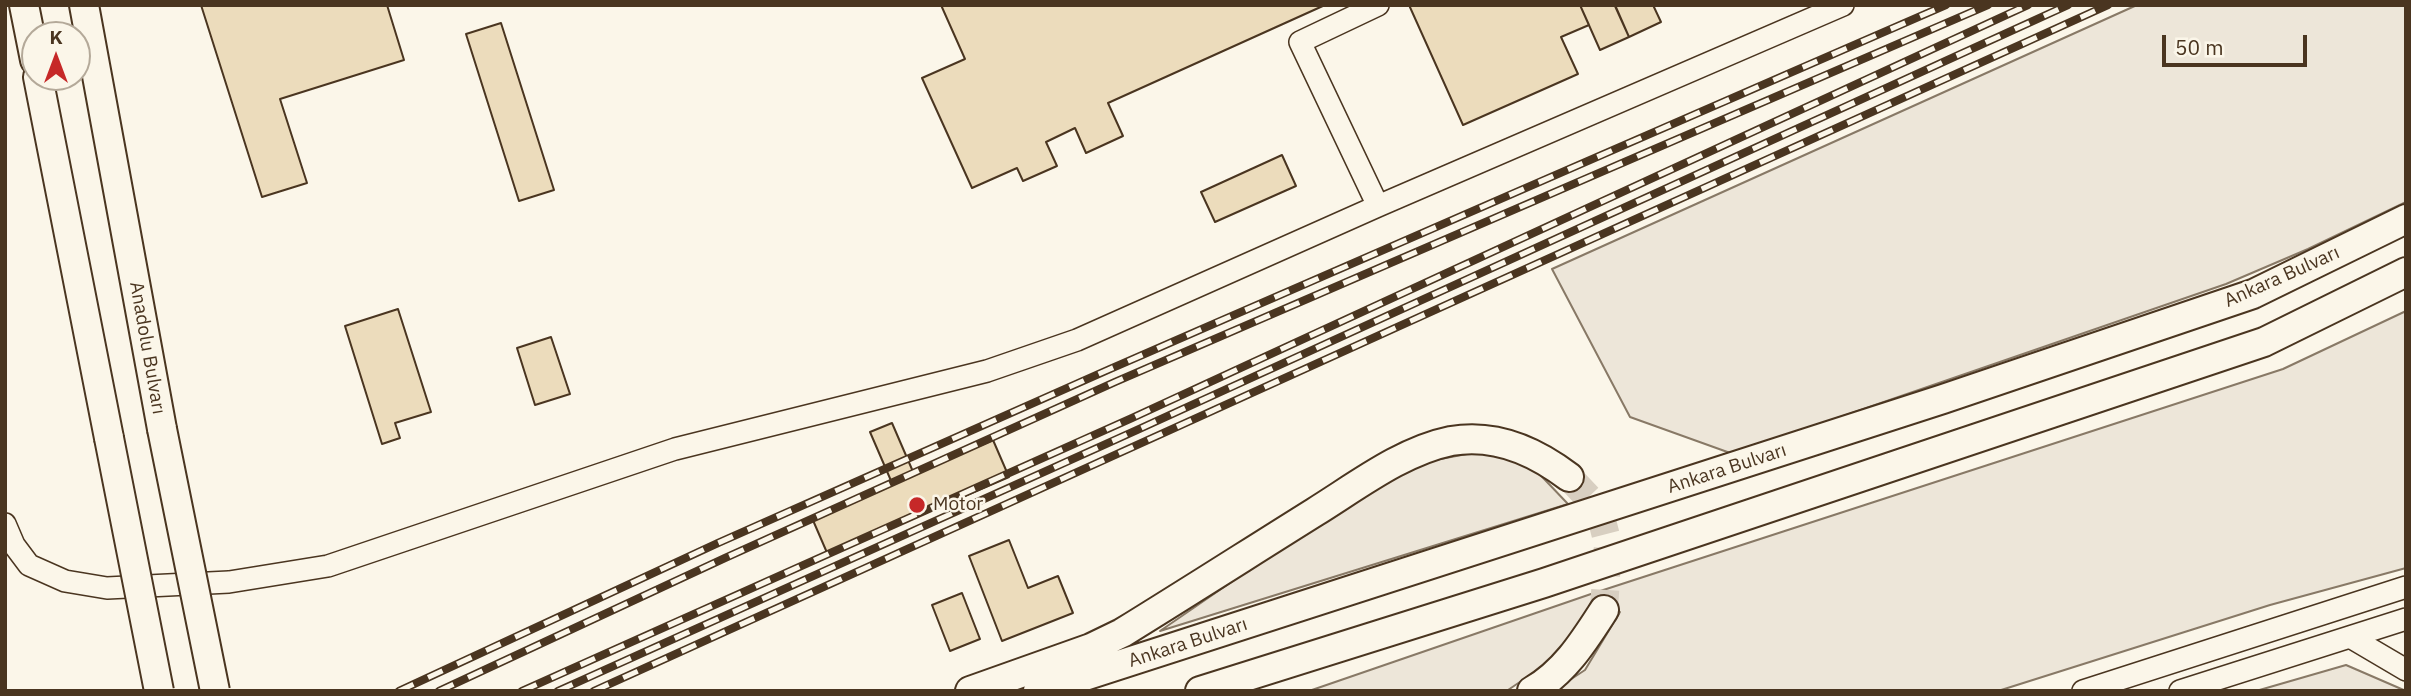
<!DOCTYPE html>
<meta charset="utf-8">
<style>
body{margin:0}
#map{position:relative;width:2411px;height:696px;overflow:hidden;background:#fbf6e9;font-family:"IBM Plex Sans",sans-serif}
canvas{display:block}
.frame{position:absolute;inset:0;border:7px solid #4a3520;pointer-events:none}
.north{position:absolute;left:21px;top:21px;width:70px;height:70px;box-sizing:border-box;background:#fbf6e9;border:2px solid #b4a999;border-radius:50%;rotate:0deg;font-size:19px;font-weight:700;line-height:28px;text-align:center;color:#4a3520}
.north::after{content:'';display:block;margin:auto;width:24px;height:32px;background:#c62828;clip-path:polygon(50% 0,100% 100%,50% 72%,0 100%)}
.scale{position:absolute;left:2162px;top:35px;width:145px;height:32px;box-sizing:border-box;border:4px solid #4a3520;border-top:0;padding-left:9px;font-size:21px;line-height:24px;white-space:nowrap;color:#4a3520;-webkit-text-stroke:5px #fbf6e9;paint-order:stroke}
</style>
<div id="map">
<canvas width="2411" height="696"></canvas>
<div class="frame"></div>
<div class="north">K</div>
<div class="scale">50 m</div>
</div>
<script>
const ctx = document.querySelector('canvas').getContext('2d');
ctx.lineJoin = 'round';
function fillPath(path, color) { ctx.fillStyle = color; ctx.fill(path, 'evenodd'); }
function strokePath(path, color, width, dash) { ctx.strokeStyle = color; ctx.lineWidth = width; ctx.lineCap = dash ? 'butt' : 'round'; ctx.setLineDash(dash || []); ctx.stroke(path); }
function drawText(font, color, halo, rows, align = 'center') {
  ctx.font = font + ' "IBM Plex Sans",sans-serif'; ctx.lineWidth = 5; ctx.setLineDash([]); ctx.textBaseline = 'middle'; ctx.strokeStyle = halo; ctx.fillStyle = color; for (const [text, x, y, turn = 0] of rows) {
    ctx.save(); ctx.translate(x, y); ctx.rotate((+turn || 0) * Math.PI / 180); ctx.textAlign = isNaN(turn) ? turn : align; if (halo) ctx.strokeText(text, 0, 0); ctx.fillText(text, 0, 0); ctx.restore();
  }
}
const green = new Path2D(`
 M2137 5H2406V202L2308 249 2226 284 1733 454 1630 417 1552 269Z
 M2406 311V568L2270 605 1998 691H1553L1585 670 1620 612 1592 609 1548 663 1508 690 1309 691 1591 594 2283 369Z
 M1472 453 1507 455 1527 461 1568 504 1160 631 1307 530 1414 464Z
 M2346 665 2406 691H2256Z`);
fillPath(green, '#ede6d9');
strokePath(green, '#887966', 2);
const building = new Path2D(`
 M201 5H387L404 60 280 99 307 183 262 197Z
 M941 5H1325L1108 103 1123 136 1086 153 1075 128 1046 142 1057 166 1023 181 1017 168 972 188 922 78 965 59Z
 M1409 5H1580L1589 25 1561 37 1578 74 1463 125Z
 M1580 5H1615L1629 37 1600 50Z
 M1653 5 1661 22 1629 37 1615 6Z
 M501 23 554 190 519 201 466 34Z
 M1282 155 1296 186 1215 222 1201 192Z
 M398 309 431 412 395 423 400 438 382 444 345 326Z
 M551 337 570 394 535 405 517 348Z
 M892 423 914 474 993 440 1009 477 828 555 812 518 892 483 870 432Z
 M1009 540 1028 588 1058 576 1073 613 1002 641 969 556Z
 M962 593 980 639 950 651 932 605Z`);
fillPath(building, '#ecdcbc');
strokePath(building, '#4a3520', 2);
strokePath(new Path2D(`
 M1569 477 1599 509 1608 544 1604 610`), '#d8cfc1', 28, [28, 14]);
const minor = new Path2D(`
 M1378 206 1300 42 1378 5
 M5 524 14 545 29 565 65 581 107 588 229 582 328 566 675 449 987 371 1077 340 1378 206 1843 5
 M2350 637 2406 670
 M2083 691 2406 587
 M2180 691 2406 619`);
const major = new Path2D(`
 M24 5 35 60
 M84 5 162 429
 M38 77 109 438
 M970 691 1091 648 1122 633C1187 593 1251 552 1315 512 1357 486 1402 451 1451 441 1496 433 1535 451 1569 477
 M1038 691 1943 399 2253 294 2406 219
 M1200 691 1544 583 2264 342 2406 272
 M1532 691C1565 672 1584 641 1604 610`);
strokePath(minor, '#4a3520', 24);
strokePath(major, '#4a3520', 32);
strokePath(minor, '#fbf6e9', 21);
strokePath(major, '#fbf6e9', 28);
const rail = new Path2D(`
 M399 691 718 543 1110 369 1946 5
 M439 691 725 558 1115 382 1988 5
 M522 691 1132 418 2028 5
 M558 691 1137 430 2068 5
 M594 691 2108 5`);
strokePath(rail, '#4a3520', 8);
strokePath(rail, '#fbf6e9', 5, [16]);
const majorBridge = new Path2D(`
 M162 429 215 691
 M109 438 159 691`);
strokePath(majorBridge, '#4a3520', 32, []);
strokePath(majorBridge, '#fbf6e9', 28);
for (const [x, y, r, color] of [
 [917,505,9,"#c62828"]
]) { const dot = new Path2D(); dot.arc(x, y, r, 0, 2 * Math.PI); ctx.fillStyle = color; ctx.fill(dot); strokePath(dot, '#fbf6e9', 2.5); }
drawText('19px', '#4a3520', '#fbf6e9', [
 ["Ankara Bulvarı",2282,277,-24],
 ["Anadolu Bulvarı",147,348,80],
 ["Ankara Bulvarı",1727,469,-18],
 ["Ankara Bulvarı",1188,643,-18]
]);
drawText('19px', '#4a3520', '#fbf6e9', [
 ["Motor",933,505]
], 'left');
</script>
